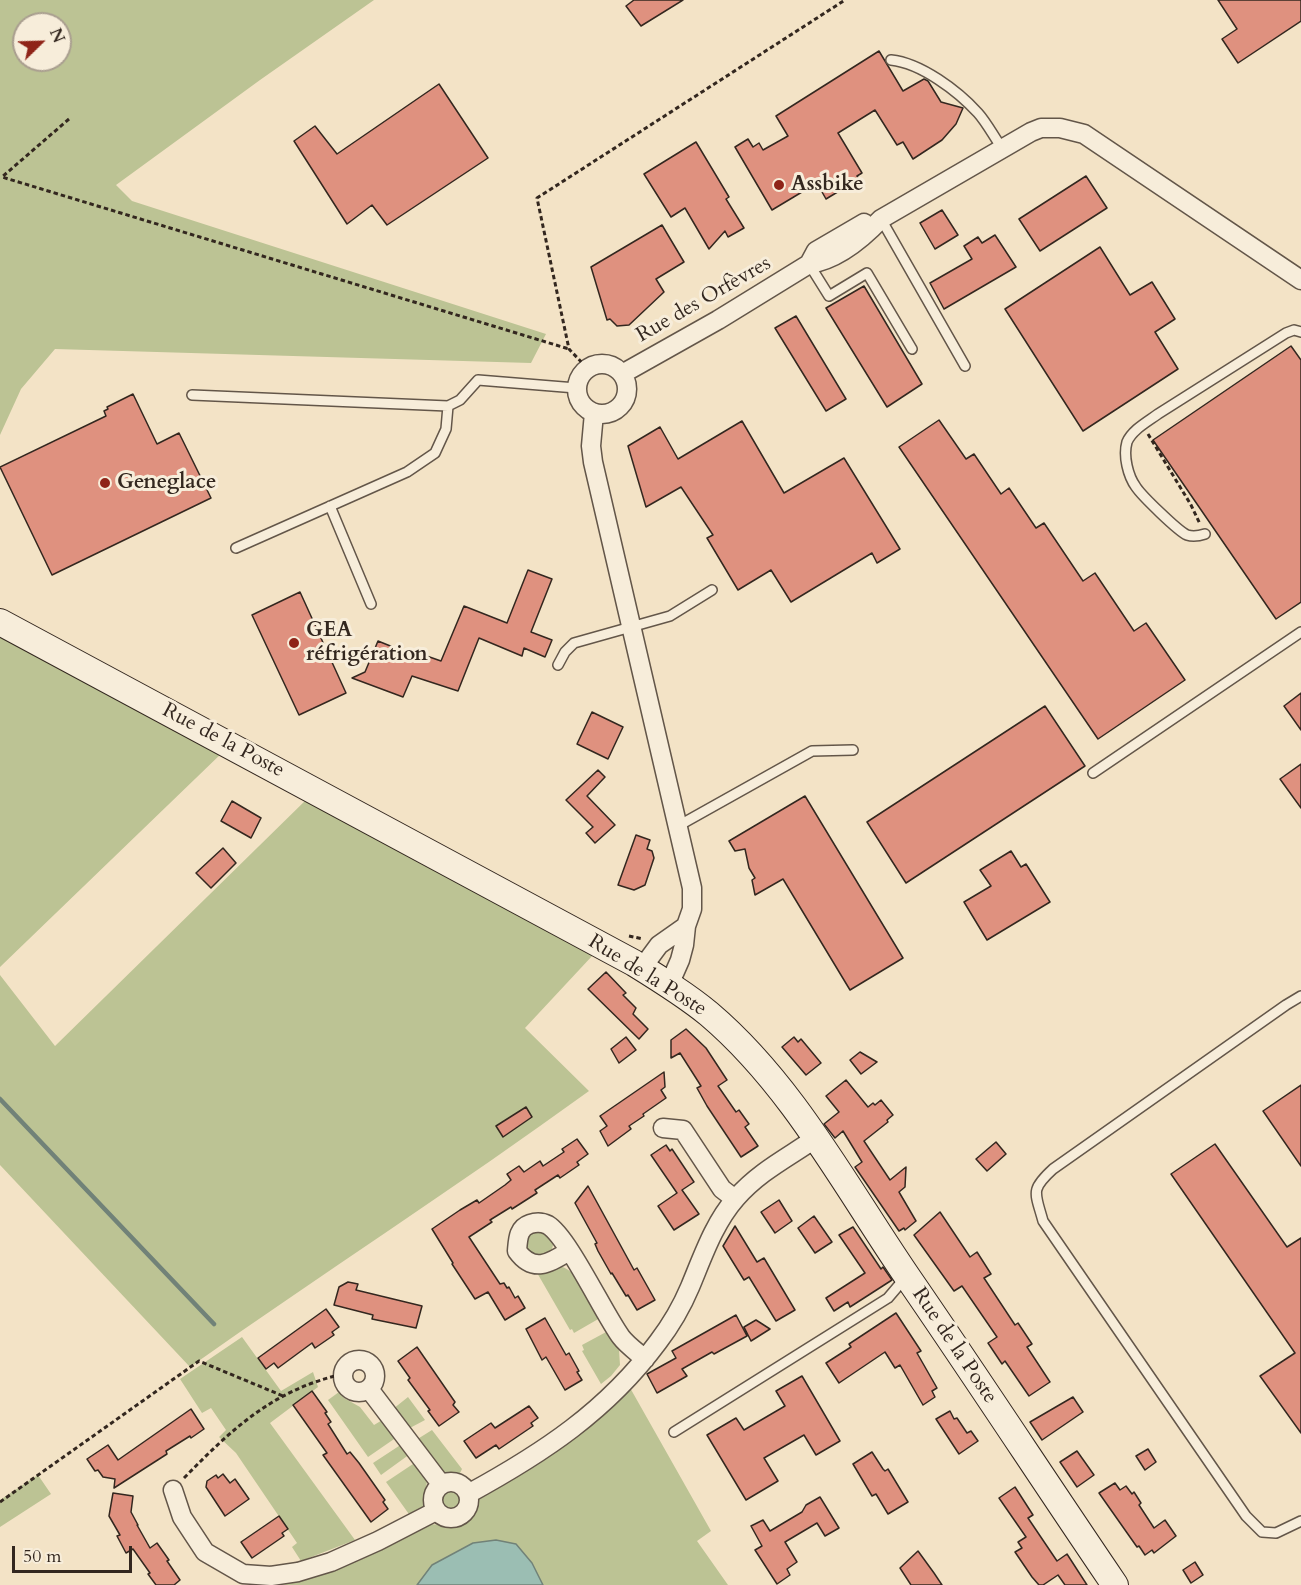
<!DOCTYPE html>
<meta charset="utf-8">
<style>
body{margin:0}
#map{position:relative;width:1301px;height:1585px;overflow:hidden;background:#f3e3c6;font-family:Cardo,serif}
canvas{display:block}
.north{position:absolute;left:12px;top:12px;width:60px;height:60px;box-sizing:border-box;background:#f7edda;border:2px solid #a99e8f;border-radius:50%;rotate:67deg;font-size:16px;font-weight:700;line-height:24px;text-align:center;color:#33271f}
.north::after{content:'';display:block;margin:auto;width:21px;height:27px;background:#8f2418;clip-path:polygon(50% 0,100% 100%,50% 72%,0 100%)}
.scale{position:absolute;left:12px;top:1546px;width:120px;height:27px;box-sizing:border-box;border:3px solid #33271f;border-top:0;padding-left:8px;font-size:18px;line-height:21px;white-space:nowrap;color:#33271f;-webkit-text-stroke:4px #f7edda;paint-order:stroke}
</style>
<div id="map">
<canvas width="1301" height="1585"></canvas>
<div class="north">N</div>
<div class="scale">50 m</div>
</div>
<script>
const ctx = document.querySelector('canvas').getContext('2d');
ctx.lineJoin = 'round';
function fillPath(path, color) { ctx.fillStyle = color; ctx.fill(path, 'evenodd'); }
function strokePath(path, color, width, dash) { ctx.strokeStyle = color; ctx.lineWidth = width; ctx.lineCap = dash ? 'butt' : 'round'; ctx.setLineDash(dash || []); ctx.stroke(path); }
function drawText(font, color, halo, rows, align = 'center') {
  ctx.font = font + ' Cardo,serif'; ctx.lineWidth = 6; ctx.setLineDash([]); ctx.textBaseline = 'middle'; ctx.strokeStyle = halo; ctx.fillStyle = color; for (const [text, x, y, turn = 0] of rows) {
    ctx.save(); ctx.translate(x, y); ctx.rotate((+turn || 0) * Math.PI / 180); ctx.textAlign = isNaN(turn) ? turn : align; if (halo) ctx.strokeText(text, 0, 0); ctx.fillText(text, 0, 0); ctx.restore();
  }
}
fillPath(new Path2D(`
 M0 0H374L260 80 116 185 132 201 546 334 531 363 55 349 21 389 0 435ZM24 24H60V60H24Z
 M0 631 224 751 0 967Z
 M309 797 593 955 525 1028 589 1091C458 1186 322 1274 190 1367L0 1165V975L55 1046Z
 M541 1228 554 1242 551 1252 547 1256 528 1255 523 1241 524 1237Z
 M557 1266C578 1267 590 1301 600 1318L574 1333 572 1329 570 1330 536 1271Z
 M608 1331 619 1350 620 1365 611 1376 601 1384 582 1351 584 1350 582 1345Z
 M242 1337 281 1391 313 1372 318 1387 270 1423 355 1540 301 1561 292 1547 297 1543 236 1453 219 1437 226 1430 211 1408 202 1413 180 1379Z
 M629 1386 711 1531 697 1541 728 1585H282L280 1583 427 1525C434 1523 439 1526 447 1526 469 1528 472 1511 480 1496Z
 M339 1392 344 1398 360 1407 374 1425 384 1419 397 1437 368 1457 328 1400Z
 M408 1397 425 1420 408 1429 393 1409Z
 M432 1430 462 1469 459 1475 441 1472 416 1440Z
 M402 1444 410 1454 381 1475 373 1463Z
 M416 1462 427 1482 424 1496 425 1507 411 1517 386 1482Z
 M38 1475 51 1494 0 1527V1500Z
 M439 1500a12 12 0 1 1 24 0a12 12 0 1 1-24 0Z`), '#bcc394');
const water = new Path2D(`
 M496 1540 516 1544 532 1563 543 1585H417L432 1565 473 1543Z`);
fillPath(water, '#9bbeb3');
strokePath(water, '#718278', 1.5);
strokePath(new Path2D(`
 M0 1099 214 1324`), '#718278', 4.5);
const building = new Path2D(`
 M634 0H683L641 26 626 6Z
 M1218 0H1301V21L1238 63 1222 39 1237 29Z
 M879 51 903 91 924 79 928 81 941 102 963 108 956 124 942 140 913 159 903 142 897 145 875 110 838 133 862 173 857 176 859 179 826 199 817 183 772 210 735 147 748 139 753 147 759 143 763 150 788 136 776 116Z
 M439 84 488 158 387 225 372 205 347 224 294 141 315 126 337 154Z
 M696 142 729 197 726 199 744 228 728 237 725 231 709 249 685 208 671 217 644 174Z
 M1086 176 1107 208 1040 251 1019 219Z
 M942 210 958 235 935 249 920 223Z
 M662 225 684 262 656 279 664 292 629 325 617 326 610 319 607 320 591 267Z
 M995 235 1016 267 944 309 930 283 972 259 964 246 978 237 982 243Z
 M1100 247 1130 295 1152 282 1175 319 1155 332 1178 369 1083 431 1005 309Z
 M864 286 922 384 887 407 826 308Z
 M796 316 846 399 826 411 775 328Z
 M1291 346 1301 360V602L1276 619 1153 440Z
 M133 394 157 444 179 433 211 498 52 575 0 467 106 416 104 411 108 409 107 407Z
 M939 420 966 459 974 454 1001 494 1009 488 1036 528 1044 523 1083 581 1095 573 1134 631 1146 623 1185 680 1098 739 899 447Z
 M742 421 784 493 844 458 900 549 877 563 872 553 791 602 771 570 738 590 707 538 713 535 681 487 646 507 628 446 660 427 678 459Z
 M528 570 552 579 531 632 552 640 545 657 524 648 522 656 479 638 458 691 412 676 403 697 352 678 365 672 378 641 420 658 421 654 441 661 464 606 507 623Z
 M300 592 346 693 299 715 252 615Z
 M1301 693V730L1284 706Z
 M1045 706 1085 766 906 883 867 822Z
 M592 712 623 727 608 759 577 744Z
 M1301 764V808L1280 779Z
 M598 770 605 777 587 796 615 825 595 843 586 833 593 827 566 800Z
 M805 796 903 958 850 990 783 879 755 895 752 880 755 878 749 868 745 849 735 851 729 841Z
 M232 801 261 818 251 838 221 821Z
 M636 835 650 840 647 849 652 851 654 858 645 885 634 890 618 885Z
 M223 848 236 863 211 888 196 873Z
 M1011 851 1021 867 1026 864 1050 902 987 940 964 902 991 886 980 870Z
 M606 972 626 993 623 995 636 1008 633 1014 648 1029 639 1039 588 989Z
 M686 1029 706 1048 727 1080 718 1086 736 1112 739 1110 749 1124 745 1127 758 1146 741 1157 707 1106 697 1088 701 1086 680 1053 671 1058V1040Z
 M626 1037 636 1050 619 1063 611 1049Z
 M794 1037 798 1042 801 1039 821 1063 806 1075 782 1047Z
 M860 1052 877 1062 861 1074 850 1060Z
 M664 1072 665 1087 661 1090 666 1098 643 1114 644 1116 629 1126 631 1129 608 1146 600 1131 607 1126 600 1116Z
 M846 1080 868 1107 873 1103 875 1105 881 1100 893 1115 887 1120 888 1122 864 1141 890 1180 906 1167 905 1187 899 1192 916 1221 905 1230 904 1228 899 1231 855 1167 862 1162 843 1131 835 1138 824 1124 839 1112 826 1096Z
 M1301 1085V1166L1263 1111Z
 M526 1107 532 1117 503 1137 496 1126Z
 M577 1139 588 1154 577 1162 579 1165 560 1178 558 1175 535 1190 537 1193 512 1209 511 1207 490 1220 492 1222 469 1237 500 1284 504 1283 507 1288 509 1287 515 1298 518 1296 525 1308 505 1320 488 1292 475 1299 452 1264 453 1263 432 1229 460 1210 477 1200 479 1203 505 1185 511 1180 507 1174 519 1166 524 1172 540 1161 543 1166 564 1152 562 1149Z
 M996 1142 1006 1154 987 1171 976 1159Z
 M1215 1144 1287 1247 1301 1238V1433L1260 1376 1295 1353 1171 1174Z
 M666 1145 670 1151 672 1149 694 1182 682 1190 699 1214 674 1230 658 1206 677 1193 651 1155Z
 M588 1186 634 1270 637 1268 655 1300 637 1310 628 1295 626 1296 612 1273 611 1274 598 1251 595 1244 597 1243 575 1203Z
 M779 1200 792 1221 775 1233 761 1212Z
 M940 1212 970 1257 977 1252 991 1274 984 1278 1015 1325 1018 1323 1032 1344 1027 1347 1050 1382 1029 1396 1005 1361 1002 1364 988 1343 997 1337 962 1286 954 1291 914 1235Z
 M814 1216 832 1242 815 1253 798 1228Z
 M735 1226 757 1262 764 1258 795 1310 776 1321 749 1277 744 1280 723 1246Z
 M853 1227 881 1269 883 1267 892 1280 850 1307 848 1302 834 1311 826 1298 865 1273 839 1235Z
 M348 1282 358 1284 356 1290 422 1306 416 1328 372 1319 373 1315 334 1305 339 1287Z
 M326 1309 339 1327 332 1332 334 1335 315 1348 312 1343 278 1368 274 1363 266 1369 258 1358Z
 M896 1313 921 1351 917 1353 937 1388 932 1391 935 1397 923 1405 900 1365 895 1368 885 1352 839 1383 826 1363 851 1347 849 1344Z
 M736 1315 747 1336 714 1354 712 1352 682 1369 687 1376 657 1393 647 1374 676 1358 672 1351Z
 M545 1318 566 1355 569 1353 579 1371 577 1372 582 1380 565 1390 546 1357 542 1360 526 1329Z
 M756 1320 770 1329 751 1341 744 1327Z
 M417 1347 455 1402 453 1405 459 1412 439 1426 428 1411 430 1410 408 1380 410 1378 398 1361Z
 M802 1376 840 1441 816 1455 804 1435 764 1458 778 1481 746 1500 707 1435 736 1418 744 1430 785 1406 776 1391Z
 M312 1391 327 1412 325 1413 331 1422 328 1424 347 1454 350 1452 359 1463 385 1500 383 1502 388 1509 371 1522 323 1455 327 1453 293 1405Z
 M1073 1397 1083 1412 1042 1440 1030 1422Z
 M529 1406 538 1418 531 1423 533 1426 499 1449 496 1445 476 1458 464 1441 491 1423 495 1428Z
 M191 1409 204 1429 191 1438 190 1436 166 1451 167 1454 114 1488 115 1479 103 1477 98 1470 95 1471 87 1459 108 1445 118 1460Z
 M950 1411 954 1419 957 1418 967 1433 971 1431 978 1441 959 1454 936 1419Z
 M1148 1449 1156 1462 1145 1470 1136 1456Z
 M1077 1451 1094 1475 1077 1487 1060 1462Z
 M872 1452 883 1469 885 1471 888 1469 908 1502 888 1514 876 1494 872 1496 853 1464Z
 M223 1474 230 1483 235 1479 249 1499 225 1516 206 1487 207 1481 216 1475 218 1478Z
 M1115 1483 1120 1490 1126 1486 1132 1494 1134 1492 1141 1503 1139 1505 1154 1528 1165 1520 1176 1536 1154 1553 1152 1550 1145 1555 1139 1546 1137 1547 1099 1493Z
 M1015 1487 1033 1515 1028 1518 1057 1561 1067 1554 1087 1585H1065L1058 1575 1043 1585H1039L1032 1577 1015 1552 1022 1548 1018 1542 1026 1537 999 1498Z
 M113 1493 133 1496 131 1512 138 1525H137L150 1548 157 1543 169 1560 167 1561 180 1580 174 1585H156L148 1574 150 1573 133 1549 126 1553 117 1536 120 1535 109 1516Z
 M820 1497 839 1528 825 1536 817 1523 785 1542 797 1562 787 1569 790 1575 777 1584 755 1550 762 1546 751 1526 763 1520 770 1531 802 1512 806 1505Z
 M279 1516 288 1529 282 1533 284 1536 252 1558 241 1542Z
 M918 1551 934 1573 942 1585H911L900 1568Z
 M1195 1562 1203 1575 1191 1583 1183 1570Z`);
fillPath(building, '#df917f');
strokePath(building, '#33271f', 1.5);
const lane = new Path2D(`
 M891 60C921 63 958 91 978 113 987 123 994 137 1002 148
 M881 219 965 366
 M809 264 829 296 867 273 912 349
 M192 395 448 406 460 400 478 380 576 388
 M330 506 371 604
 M1205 534C1199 536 1193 537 1187 535 1178 531 1142 496 1136 487 1128 476 1123 456 1127 442 1132 430 1147 422 1158 414L1286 333 1294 330 1301 332
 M236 548 407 472 435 453 446 429 448 406
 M558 665 565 652 574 643 670 616 712 590
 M1093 773 1301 632
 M678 826 812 751 853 750
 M1301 996 1286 1005 1053 1169C1030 1190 1035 1192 1043 1221L1246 1516 1262 1532 1276 1533 1301 1521
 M674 1432 888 1298 905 1278`);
const street = new Path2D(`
 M809 264 816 251 864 223
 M577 389a25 25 0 1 1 50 0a25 25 0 1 1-50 0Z
 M622 374 718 320 809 264C837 260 862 239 881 219L1031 132 1041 128H1060L1084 134 1301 280
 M594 413 591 446 593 462 692 888V909L686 926 684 945 680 960 669 985
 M642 968 659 945 686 926
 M663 1128 683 1130 722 1189 735 1199
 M569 1251C549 1264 533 1273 517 1251 518 1239 518 1228 530 1224 536 1222 542 1222 548 1225 568 1237 604 1314 621 1337 627 1345 637 1352 645 1359
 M343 1376a16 16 0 1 1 32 0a16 16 0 1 1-32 0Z
 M369 1389 441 1484
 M433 1500a18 18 0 1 1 36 0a18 18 0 1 1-36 0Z
 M173 1490 182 1517 205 1552 243 1574 271 1576 298 1572 331 1562 378 1541 436 1511
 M468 1494C543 1453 607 1411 658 1342 671 1325 682 1306 690 1287 703 1256 714 1223 736 1198 760 1171 787 1158 816 1138`);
const secondary = new Path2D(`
 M0 622 634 963C660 979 686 995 709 1014 795 1087 849 1193 913 1285 981 1384 1047 1485 1115 1585`);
strokePath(lane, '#635649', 12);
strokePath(street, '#635649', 21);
strokePath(secondary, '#33271f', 28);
strokePath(new Path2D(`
 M69 119 2 177 569 349
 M587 368 569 349 537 198 845 0
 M1148 434 1191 505 1200 524
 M629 936 643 939
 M184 1478C233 1428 273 1390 343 1374
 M0 1502 199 1361 283 1396`), '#33271f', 3, [4.5, 3]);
strokePath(lane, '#f7edda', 9);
strokePath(street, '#f7edda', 18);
strokePath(secondary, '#f7edda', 26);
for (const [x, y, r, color] of [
 [779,185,6,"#8f2418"],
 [105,483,6,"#8f2418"],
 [294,643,6,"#8f2418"]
]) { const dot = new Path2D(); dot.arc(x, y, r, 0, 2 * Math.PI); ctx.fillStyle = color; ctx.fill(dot); strokePath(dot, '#f7edda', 2); }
drawText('bold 21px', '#33271f', '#f7edda', [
 ["Assbike",791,185],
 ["Geneglace",117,483],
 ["GEA",306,631],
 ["réfrigération",306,655]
], 'left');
drawText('21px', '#33271f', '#f7edda', [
 ["Rue des Orfèvres",704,300,-30],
 ["Rue de la Poste",223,741,28],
 ["Rue de la Poste",647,976,32],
 ["Rue de la Poste",954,1346,56]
]);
</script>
